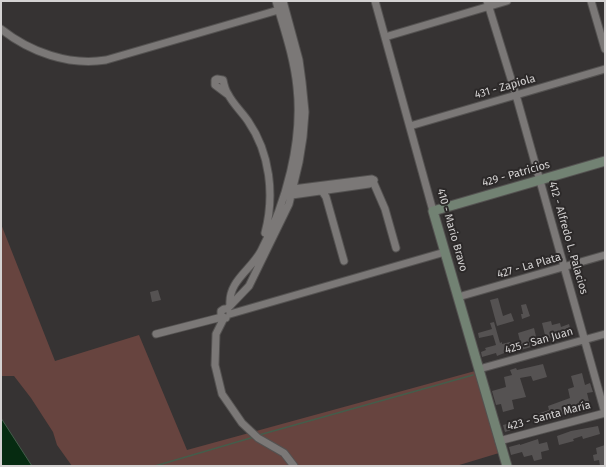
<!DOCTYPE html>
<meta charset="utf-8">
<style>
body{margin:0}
#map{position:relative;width:606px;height:467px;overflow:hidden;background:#363333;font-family:"Fira Sans",sans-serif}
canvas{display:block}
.frame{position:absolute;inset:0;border:2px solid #d4d2d2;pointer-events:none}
</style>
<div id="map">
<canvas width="606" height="467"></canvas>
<div class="frame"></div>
</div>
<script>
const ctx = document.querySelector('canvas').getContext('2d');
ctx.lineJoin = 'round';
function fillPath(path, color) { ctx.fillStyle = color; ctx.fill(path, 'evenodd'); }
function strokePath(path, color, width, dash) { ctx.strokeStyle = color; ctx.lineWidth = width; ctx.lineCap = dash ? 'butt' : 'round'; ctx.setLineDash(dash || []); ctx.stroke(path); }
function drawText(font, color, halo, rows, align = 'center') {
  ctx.font = font + ' "Fira Sans",sans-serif'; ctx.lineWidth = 4; ctx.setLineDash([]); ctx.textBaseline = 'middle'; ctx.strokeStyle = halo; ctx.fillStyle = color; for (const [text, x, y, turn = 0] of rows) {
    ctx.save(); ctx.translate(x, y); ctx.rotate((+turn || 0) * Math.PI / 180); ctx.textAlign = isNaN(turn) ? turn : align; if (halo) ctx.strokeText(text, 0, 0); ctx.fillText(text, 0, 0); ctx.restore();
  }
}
fillPath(new Path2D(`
 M1 224 55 361 139 335 187 450 475 371 499 453 456 466H72L57 445 53 432 31 398 14 376H1Z`), '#67443f');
const water = new Path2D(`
 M1 418 32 466H1Z`);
fillPath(water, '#062b11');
strokePath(water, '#445d4b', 1);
strokePath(new Path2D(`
 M259 435 473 375
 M155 466 254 437`), '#445d4b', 1.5);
fillPath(new Path2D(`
 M158 290 161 300 152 302 150 292Z
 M498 298 503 316 511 313 514 321 497 326 490 300Z
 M526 304 530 316 522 319 521 314H523L521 305Z
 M551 321 552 325 560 323 561 327 569 324 571 332 546 339 542 323Z
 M494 322 500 343 502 342V344L510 342 511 343 520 341 518 333 534 328 538 345 514 352V349L497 356 496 353 482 357 481 352 486 350 485 348 496 345 493 335 479 338 478 333 492 329 490 323Z
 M543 364 547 377 533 381 531 376 520 378 526 397 512 400 514 409 503 412 501 404 496 405 492 391 506 387 504 377 512 375 510 370 516 368 517 370Z
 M582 373 585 385 590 383 593 392 587 393 590 405 574 409 575 412 558 417 557 413 549 416V418L536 422 534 415 549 410 548 406 570 398 568 389 574 387 571 376Z
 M523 420 524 426 505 432 503 425Z
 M598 426 600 434 583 439 582 436 573 439 574 441 559 445 557 436 571 431Z
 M538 439 539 444 547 442 549 450 541 452 542 459 534 461 532 455 524 457 522 452 511 455 509 447 520 444V445Z
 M605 445V466H600L599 460 594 461 593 455 597 454 596 448Z`), '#555252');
const street = new Path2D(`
 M375 1 433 211
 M487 1 516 95 605 413
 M591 1 605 49
 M1 29C30 52 69 66 106 60L282 9
 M385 37 507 1
 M227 94 215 85V80L217 79 223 80C224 85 225 90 228 94 233 104 242 112 248 121 270 153 275 195 265 233
 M410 126 605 69
 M321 187 322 191 326 197 344 261
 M290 189H293L372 179 385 209 396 248
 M288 195H292L369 184 374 180
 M458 297 605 255
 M230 305C228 281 251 270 261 251 286 204 303 141 297 87 294 57 284 29 276 1
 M230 314 445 252
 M222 317 221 314V311L224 309H227L249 286 289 204 299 162 303 137 305 112 302 82 299 60 283 1
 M224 318 216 334 215 365 222 394 242 423 258 438 284 453 294 466
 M156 334 222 317 226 318
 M479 369 605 334
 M499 441 605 413`);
const secondary = new Path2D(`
 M507 466 433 211 605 161`);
strokePath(street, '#545251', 9);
strokePath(secondary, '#545251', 11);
strokePath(street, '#7b7877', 7);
strokePath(secondary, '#728273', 9);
drawText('11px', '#d4d2d2', '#2c2929', [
 ["431 - Zapiola",505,87,-16],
 ["429 - Patricios",516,174,-16],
 ["410 - Mario Bravo",452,230,74],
 ["412 - Alfredo L. Palacios",568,238,74],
 ["427 - La Plata",529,266,-16],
 ["425 - San Juan",539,341,-16],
 ["423 - Santa María",549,416,-15]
]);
</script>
